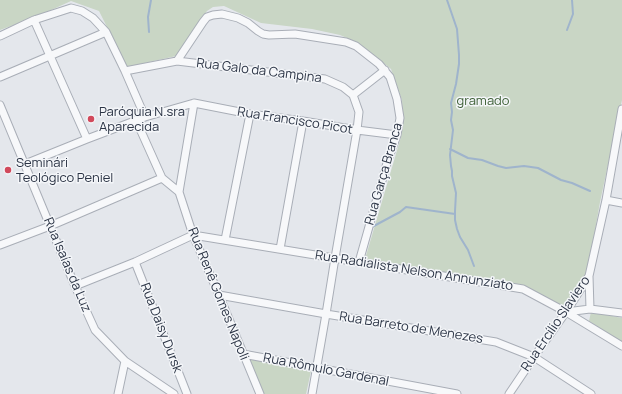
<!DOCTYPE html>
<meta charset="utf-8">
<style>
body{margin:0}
canvas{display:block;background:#e4e7ec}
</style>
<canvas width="622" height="394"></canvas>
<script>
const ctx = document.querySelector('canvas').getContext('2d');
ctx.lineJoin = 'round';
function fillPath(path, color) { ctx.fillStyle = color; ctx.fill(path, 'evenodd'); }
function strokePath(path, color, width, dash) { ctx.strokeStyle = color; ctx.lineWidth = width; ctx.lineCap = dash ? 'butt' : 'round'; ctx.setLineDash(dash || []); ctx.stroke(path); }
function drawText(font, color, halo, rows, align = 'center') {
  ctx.font = font + ' Manrope,sans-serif'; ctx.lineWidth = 3; ctx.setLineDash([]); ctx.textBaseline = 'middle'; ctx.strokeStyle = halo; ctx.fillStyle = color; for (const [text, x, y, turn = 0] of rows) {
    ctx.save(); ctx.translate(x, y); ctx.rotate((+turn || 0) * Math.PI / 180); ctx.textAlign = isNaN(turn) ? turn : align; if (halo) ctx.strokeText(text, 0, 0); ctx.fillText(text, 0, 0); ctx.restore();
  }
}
fillPath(new Path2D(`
 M0 0H622V100L600 202 588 271 565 310 523 289 365 259 401 137 403 121 402 100 391 69 358 43 340 35 312 29 261 23 224 6 213 7 207 11 176 56 127 67 99 11 71 1 38 16 0 30Z
 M591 312 622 318V342L589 321Z
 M249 357 310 368 311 371 306 394H262L247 359Z`), '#c9d6c5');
strokePath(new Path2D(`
 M447 0 457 29 459 55V64L456 84 451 103 452 112 451 120 453 130 450 155 451 166 452 171V176L456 193 455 211V220L457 229 460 237 468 250 474 266
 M567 30 573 14 572 0
 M149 32 148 17 151 0
 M450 149 468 158 482 160 498 166 506 168 524 166 538 168 561 180 572 183 590 191
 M372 227 400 212 406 207 455 214`), '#9fb4cc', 2);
const minor = new Path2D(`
 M34 20 87 139
 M0 36 34 20 71 8 82 11 93 18 106 32 125 71 145 117
 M177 61 203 22 207 17 213 15 222 14 238 18 248 23 258 31 263 34 269 35 295 34 346 42 356 46 379 64 390 77 397 99 400 118 397 135 387 163 359 262
 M125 71 177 61 325 79 343 87 353 95 359 112 357 130 335 258 326 314 312 394
 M0 77 106 32
 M353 95 385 70
 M194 103 179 192 193 235 219 295 260 394
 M0 105 75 286 95 330 125 361 174 394
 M136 120 162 178 179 192
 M25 164 87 139 145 117 194 103 250 114 303 121 357 130 397 135
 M606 200 622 203
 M225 240 250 114
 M0 245 50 226 162 178
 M280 249 303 121
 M135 262 187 394
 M589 276 590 309
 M75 286 135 262 193 235 523 289 566 312 622 346
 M219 295 326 314 496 342 534 357 591 394
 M566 312 590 309 622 313
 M243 354 457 394
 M118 394 125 361
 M509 394 534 357 566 312 589 276 606 200 622 109`);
strokePath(minor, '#a9aeb7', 9);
strokePath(minor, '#f7f8fa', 7);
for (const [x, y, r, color] of [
 [91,119,4,"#d1495b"],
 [8,170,4,"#d1495b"]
]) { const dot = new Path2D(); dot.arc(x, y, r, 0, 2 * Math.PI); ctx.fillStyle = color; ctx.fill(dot); strokePath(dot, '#f4f6f9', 1.5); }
drawText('13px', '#2b3445', '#f4f6f9', [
 ["Rua Galo da Campina",259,71,7],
 ["Rua Francisco Picot",295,121,9],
 ["Rua Garça Branca",384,174,-74],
 ["Rua Isaías da Luz",67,265,67],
 ["Rua Radialista Nelson Annunziato",414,271,9],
 ["Rua Renê Gomes Napoli",218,294,68],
 ["Rua Ercílio Slaviero",556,324,-56],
 ["Rua Daisy Dursk",161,328,69],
 ["Rua Barreto de Menezes",411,328,9],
 ["Rua Rômulo Gardenal",326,370,11]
]);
drawText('13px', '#3f6138', '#f4f6f9', [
 ["gramado",483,101]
]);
drawText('13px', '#2b3445', '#f4f6f9', [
 ["Paróquia N.sra",99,112],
 ["Aparecida",99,127],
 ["Seminári",16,163],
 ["Teológico Peniel",16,178]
], 'left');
</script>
